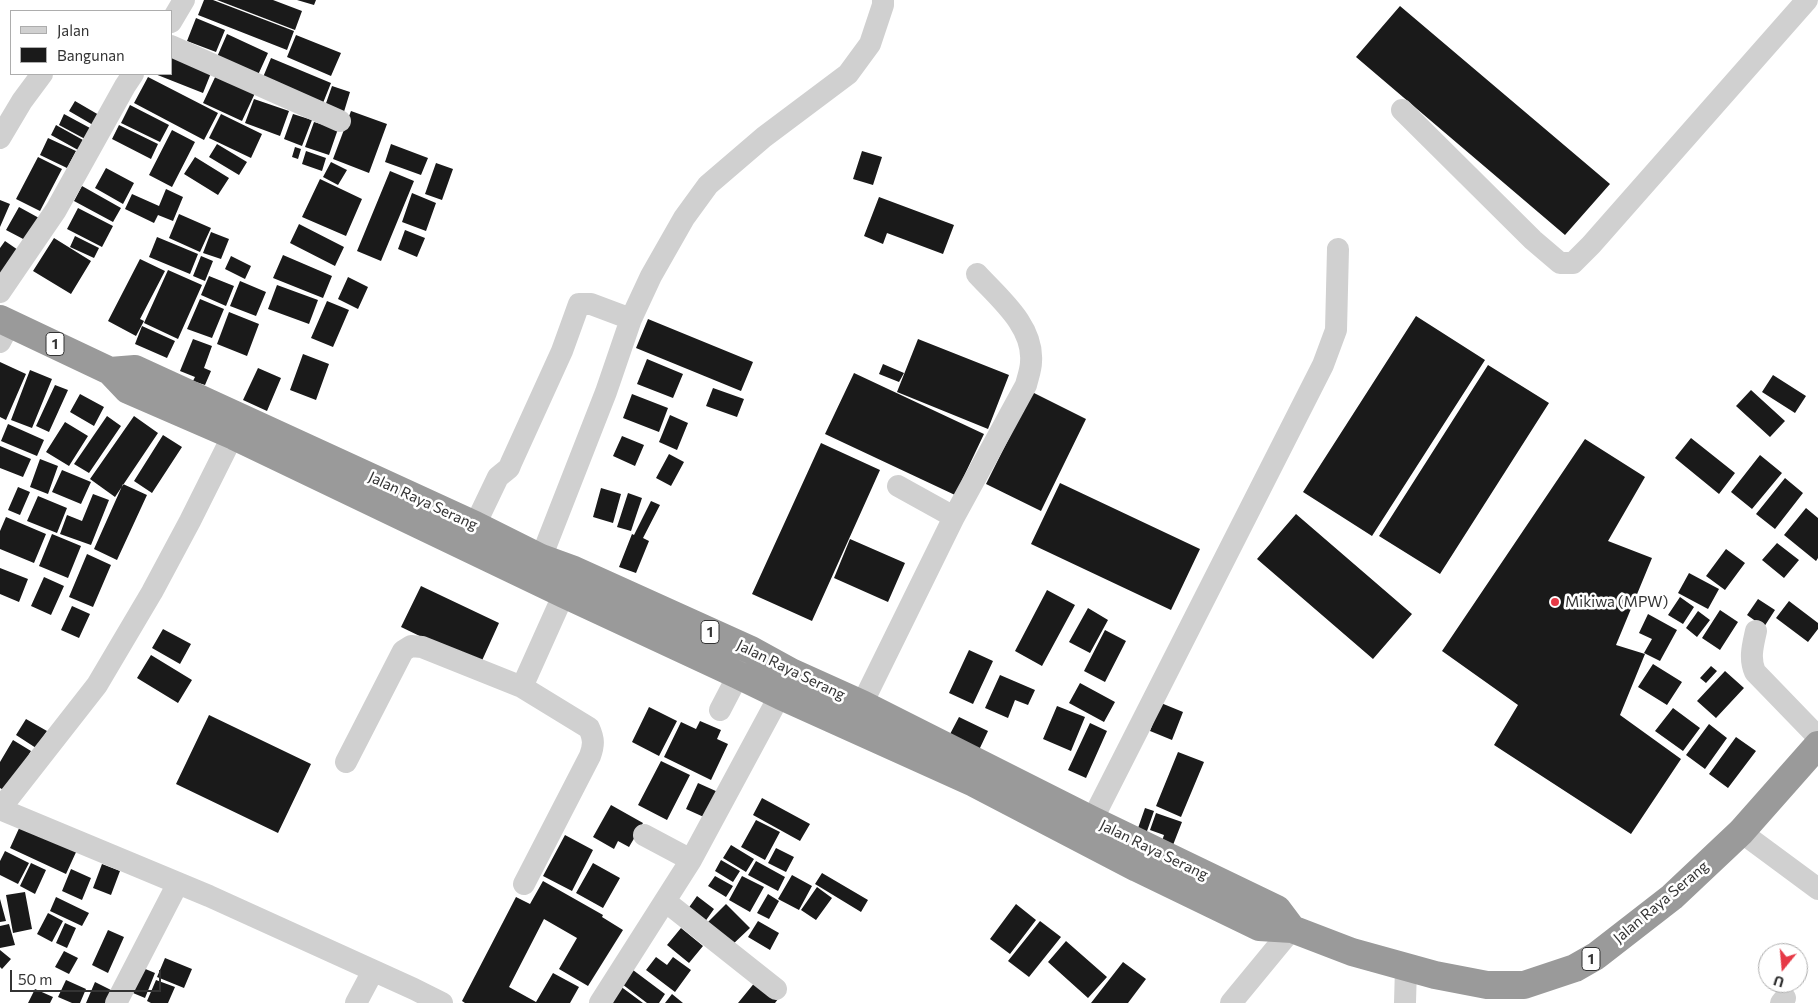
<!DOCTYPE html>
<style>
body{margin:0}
#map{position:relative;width:1818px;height:1003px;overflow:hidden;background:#fff;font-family:Commissioner,sans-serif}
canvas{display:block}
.legend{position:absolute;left:10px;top:10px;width:162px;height:65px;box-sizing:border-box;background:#fff;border:1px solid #adadad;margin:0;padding:6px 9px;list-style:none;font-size:15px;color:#333}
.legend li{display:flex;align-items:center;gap:10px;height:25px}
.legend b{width:25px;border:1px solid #adadad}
.north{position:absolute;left:1758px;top:943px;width:50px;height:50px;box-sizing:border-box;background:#fff;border:1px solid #adadad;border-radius:50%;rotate:197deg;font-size:14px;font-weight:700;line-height:20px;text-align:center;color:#333}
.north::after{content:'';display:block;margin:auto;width:18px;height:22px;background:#e63946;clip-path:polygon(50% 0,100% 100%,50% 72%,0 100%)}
.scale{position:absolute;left:10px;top:970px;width:151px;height:22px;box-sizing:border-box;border:2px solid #333;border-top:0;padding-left:6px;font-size:15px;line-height:18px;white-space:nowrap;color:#333;-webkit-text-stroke:4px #fff;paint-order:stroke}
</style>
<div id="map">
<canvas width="1818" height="1003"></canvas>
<ul class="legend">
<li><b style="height:6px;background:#d0d0d0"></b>Jalan</li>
<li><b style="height:14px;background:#1a1a1a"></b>Bangunan</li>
</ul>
<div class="north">U</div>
<div class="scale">50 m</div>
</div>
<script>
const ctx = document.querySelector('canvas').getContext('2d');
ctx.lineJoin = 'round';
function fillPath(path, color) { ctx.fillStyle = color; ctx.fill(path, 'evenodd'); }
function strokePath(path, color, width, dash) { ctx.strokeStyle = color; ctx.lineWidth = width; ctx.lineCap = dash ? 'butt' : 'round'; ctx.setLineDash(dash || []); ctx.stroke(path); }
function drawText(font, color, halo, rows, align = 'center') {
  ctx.font = font + ' Commissioner,sans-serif'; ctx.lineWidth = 5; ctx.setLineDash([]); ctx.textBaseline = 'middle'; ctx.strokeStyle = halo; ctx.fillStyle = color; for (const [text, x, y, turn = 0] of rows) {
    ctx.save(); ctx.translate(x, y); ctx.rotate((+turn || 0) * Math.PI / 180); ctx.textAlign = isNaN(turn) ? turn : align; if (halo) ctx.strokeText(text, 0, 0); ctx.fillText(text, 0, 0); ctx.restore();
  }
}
fillPath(new Path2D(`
 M204 0H213L294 31 287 50 198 15Z
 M217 0H273L302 11 295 30Z
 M297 0H316L314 5Z
 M1400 6 1610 184 1565 235 1356 57Z
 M196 18 225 30 216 52 187 41Z
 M227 34 268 53 258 75 217 57Z
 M296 35 341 53 331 76 287 57Z
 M171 50 213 68 203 93 155 74H171Z
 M271 58 331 83 321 108 261 82Z
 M217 73 256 91 242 121 203 103Z
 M148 77 218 113 204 140 134 103Z
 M332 86 350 92 343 115 324 109Z
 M254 99 289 111 280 136 245 123Z
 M75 101 99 115 93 125 69 111Z
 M130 105 169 125 160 142 121 123Z
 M351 111 387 124 369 173 333 159Z
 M64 114 90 128 85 139 59 125Z
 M221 114 262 134 251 158 209 138Z
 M293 114 312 120 302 146 284 139Z
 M314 122 338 129 329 155 305 147Z
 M56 125 83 140 78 150 51 135Z
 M119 125 158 144 151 159 112 139Z
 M172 130 195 142 172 187 149 175Z
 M48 138 76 151 67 168 40 155Z
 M217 144 247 162 239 175 209 157Z
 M391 144 428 158 421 175 385 162Z
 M295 147 301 149 298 159 292 157Z
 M306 151 326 158 322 171 302 164Z
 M862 151 882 157 873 185 853 179Z
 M38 157 62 169 40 211 16 199Z
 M195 157 229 178 218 195 184 174Z
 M331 162 347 170 338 185 323 177Z
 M436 163 453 169 442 200 425 194Z
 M106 168 134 183 123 204 95 188Z
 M390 171 414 181 381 261 357 251Z
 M320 179 362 199 346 236 302 217Z
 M82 186 121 208 113 222 74 201Z
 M166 189 183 197 173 221 158 215 154 223 125 209 132 194 159 206Z
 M412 193 436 203 426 231 402 222Z
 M879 197 954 225 943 254 887 233 883 244 864 236Z
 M0 200 10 204 0 227Z
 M19 207 39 218 27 241 6 230Z
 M78 208 113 226 102 247 67 229Z
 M179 214 211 228 200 252 169 238Z
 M299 224 344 247 335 266 290 243Z
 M405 230 425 238 417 257 398 249Z
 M211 232 229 239 221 259 203 253Z
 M75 236 99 248 94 258 70 247Z
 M157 237 198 254 190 274 149 257Z
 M54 238 91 261 71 294 33 271Z
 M5 241 21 252 0 283V248Z
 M283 255 332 276 323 298 273 278Z
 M201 256 213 261 205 281 193 276Z
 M231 256 251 266 245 279 225 269Z
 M140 259 165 271 140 319 144 321 136 336 108 321Z
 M168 270 202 285 178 339 144 323Z
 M209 276 234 286 226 306 201 295Z
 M348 277 368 287 358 309 338 299Z
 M240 281 266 292 256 316 230 306Z
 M277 285 318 300 309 324 268 309Z
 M200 299 224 309 212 338 187 329Z
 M327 301 349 310 333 347 311 338Z
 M229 312 259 324 247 356 217 344Z
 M1416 316 1485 360 1372 536 1303 492Z
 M648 319 753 362 741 391 636 348Z
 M142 326 175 341 167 358 135 344Z
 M193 339 212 346 204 368 211 371 205 385 193 381 195 377 180 371Z
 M918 339 1009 375 988 429 897 392Z
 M303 354 329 364 316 400 290 390Z
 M647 359 683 374 673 398 637 384Z
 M0 362 26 374 6 420 0 417Z
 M883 364 904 373 899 382 879 374Z
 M1488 365 1549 403 1440 574 1379 536Z
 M258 368 281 378 267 411 243 400Z
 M30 370 52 379 32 428 11 420Z
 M854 373 984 434 955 495 825 434Z
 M1773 375 1806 396 1795 413 1762 392Z
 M55 385 68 390 49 432 36 426Z
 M713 388 744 399 737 417 706 406Z
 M1751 390 1785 421 1770 437 1736 406Z
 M1032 392 1086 419 1041 511 986 484Z
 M80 394 104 407 94 426 70 412Z
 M632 394 668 408 659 432 623 418Z
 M670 415 688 423 677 450 659 442Z
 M107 416 121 426 89 473 74 464Z
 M134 416 158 433 115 497 90 479Z
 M65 422 88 436 69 466 46 452Z
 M8 424 44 440 37 456 1 441Z
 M163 435 182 447 152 493 134 481Z
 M622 436 644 445 635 466 613 456Z
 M1691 438 1735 473 1719 494 1675 458Z
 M1585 439 1645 477 1608 541 1652 558 1616 645 1645 654 1620 715 1681 759 1631 834 1494 745 1518 705 1442 651Z
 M821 443 880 470 812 621 752 594Z
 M0 446 31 459 23 477 0 468Z
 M669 454 684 462 671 486 656 478Z
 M1760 455 1782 473 1752 509 1731 492Z
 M40 459 58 466 48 494 30 487Z
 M62 470 91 482 81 504 52 492Z
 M1785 478 1803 493 1775 529 1756 514Z
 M1060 483 1200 549 1171 610 1031 544Z
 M123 484 147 495 117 560 94 549Z
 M18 487 30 492 20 515 8 510Z
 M601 488 621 494 613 523 593 517Z
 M628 493 642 498 631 531 617 527Z
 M93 494 109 500 91 545 60 534 67 515 82 521Z
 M38 496 67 508 57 533 27 521Z
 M651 501 660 505 643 538 649 541 636 573 619 567 632 534 634 535Z
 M1806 508 1818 518V558L1816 561 1784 535Z
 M1296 514 1412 614 1373 659 1257 559Z
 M6 517 46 534 34 563 0 549V531Z
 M52 534 81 546 68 578 39 566Z
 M850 539 905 563 888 602 834 578Z
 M1777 543 1799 560 1784 578 1762 560Z
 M1726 549 1745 563 1725 590 1706 576Z
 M87 554 111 565 93 607 69 597Z
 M0 568 28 579 19 602 0 594Z
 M1689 573 1719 589 1708 609 1678 593Z
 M44 577 64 586 51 615 31 606Z
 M421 586 499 623 480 665 401 627Z
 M1047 590 1075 605 1042 666 1015 651Z
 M1680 597 1694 607 1683 624 1668 615Z
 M1758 599 1775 610 1764 627 1747 615Z
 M1789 601 1818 623V629L1808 642 1776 618Z
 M72 606 90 614 79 638 61 630Z
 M1088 608 1108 620 1090 653 1069 642Z
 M1720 610 1738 622 1720 650 1702 638Z
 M1698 611 1710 620 1697 637 1686 628Z
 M1648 614 1677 630 1660 661 1644 653 1652 639 1639 633Z
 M163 629 191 644 180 664 152 648Z
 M1105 630 1126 641 1105 682 1084 671Z
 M969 650 993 661 973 704 949 693Z
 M151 655 192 680 178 703 137 678Z
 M1653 664 1682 682 1667 705 1638 687Z
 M1711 666 1717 671 1706 683 1700 678Z
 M1725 671 1744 688 1716 718 1697 701Z
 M1000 675 1035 690 1028 705 1015 700 1008 718 985 708Z
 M1080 683 1115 702 1104 722 1069 703Z
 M1161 703 1183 712 1172 740 1150 731Z
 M1057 706 1085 717 1071 751 1043 739Z
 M649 707 677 721 659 756 632 742Z
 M1673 708 1700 728 1683 751 1655 731Z
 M209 715 311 764 278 833 176 784Z
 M959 717 988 731 979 750 949 736Z
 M26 719 47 731 36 748 16 735Z
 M700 721 721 730 717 739 728 744 711 780 664 757 681 722 696 729Z
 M1090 723 1107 731 1086 778 1068 770Z
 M1709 724 1727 738 1705 769 1686 755Z
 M1736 737 1756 751 1728 788 1709 774Z
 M13 740 31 751 7 792 0 788V762Z
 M1178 752 1204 762 1181 817 1156 806Z
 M661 761 690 775 667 820 638 805Z
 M698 783 718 792 706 818 686 809Z
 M762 798 810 824 800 841 753 815Z
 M611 805 643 823 629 847 618 841 614 849 593 837Z
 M1145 808 1154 811 1146 834 1137 831Z
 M1156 813 1182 822 1173 845 1162 841 1164 835 1150 830Z
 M756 820 780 832 765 860 741 847Z
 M21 824 77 850 66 874 10 848Z
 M565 835 593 850 572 891 543 876Z
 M731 845 754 859 746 872 723 858Z
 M776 848 794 857 786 872 768 863Z
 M5 851 29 863 18 884 0 875V861Z
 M721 860 740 871 733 882 715 871Z
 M756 861 785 877 778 891 748 875Z
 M31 863 46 870 35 894 20 886Z
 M593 863 620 878 603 908 576 893Z
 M102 864 120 871 111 895 93 888Z
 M71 869 91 878 82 900 62 891Z
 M822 873 868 900 861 912 815 884Z
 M792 875 812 886 799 910 778 899Z
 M715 876 733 886 726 897 708 886Z
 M742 876 764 887 750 912 729 900Z
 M543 881 603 915 602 917 623 930 588 986 559 969 577 938 544 919 509 987 536 1002 553 973 579 987 570 1003H465L462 1001 516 897 530 904Z
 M817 887 832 898 816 920 801 910Z
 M25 892 32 929 13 933 6 895Z
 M768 894 779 901 769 919 757 913Z
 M697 896 714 909 702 926 685 913Z
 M56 897 89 913 82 926 50 911Z
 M0 899 6 921 0 922Z
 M726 904 750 928 731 946 707 923Z
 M1016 904 1036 920 1010 954 990 939Z
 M48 913 63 921 52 942 37 934Z
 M758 921 779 933 770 950 748 937Z
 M1040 921 1061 937 1029 977 1008 961Z
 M65 923 76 928 67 948 56 943Z
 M9 924 15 945 0 948V926Z
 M681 928 703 946 689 963 667 945Z
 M108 930 124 937 108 973 92 965Z
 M1066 941 1107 977 1088 998 1048 962Z
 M0 950 11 959 2 969 0 967Z
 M64 951 78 958 69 974 55 967Z
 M656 957 667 965 673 957 691 970 675 992 646 970Z
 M165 958 192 969 184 988 157 977Z
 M1123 962 1146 979 1128 1003H1091Z
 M629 967 665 994 659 1003H647L618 981Z
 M143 968 155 973 145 998 133 993Z
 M66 980 86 989 80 1003H72L58 997Z
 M156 980 175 987 168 1003H151L147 1001Z
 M756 981 778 999 775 1003H738Z
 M95 982 117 993 112 1003H86Z
 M616 983 643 1003H613Z
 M35 989 53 997 50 1003H28Z
 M672 994 683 1003H665Z`), '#1a1a1a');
strokePath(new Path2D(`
 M171 22 184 0
 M171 46 340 121
 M1402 110 1533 240 1560 263H1573L1591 245 1807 0
 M0 138 22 101 42 74
 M0 292 56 210 125 86 133 74
 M0 342 10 323
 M240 421 190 521 152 592 97 685 0 809 209 896 414 989 442 1003
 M898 486 954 517
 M475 525 498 477 509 468 511 463 562 351 579 304H591L631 319
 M541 558 606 392 631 319 651 276 684 218 708 185 764 137 848 74 870 44 883 5V0
 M1756 631C1753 645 1749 658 1755 672L1818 737
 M522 687 589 728C594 739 594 745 590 756L524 884
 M862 704 954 517 1026 385C1028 377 1031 369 1031 362 1034 326 999 298 977 274
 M720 710 746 660
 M346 762 403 651 411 646 422 647 522 687 570 580
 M1741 832 1818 889
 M1085 834 1323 365 1336 330 1338 249
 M644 835 691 860
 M665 901 776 989
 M116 1003 178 883
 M356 1003 373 971
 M600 1003 691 860 788 680
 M1231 1003 1292 929
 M1405 1003 1406 967
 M1781 1003 1785 998`), '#d0d0d0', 22);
strokePath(new Path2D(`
 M0 319 110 371 128 390 234 436 564 594 738 675 781 696 974 783 1137 868 1259 927 1292 929 1352 952 1435 975 1487 985H1524L1575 968 1596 956 1672 897 1741 832 1818 745
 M110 371 135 369 475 525 541 558 574 570 751 650 791 672 862 704 1092 820 1277 909 1292 929`), '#9a9a9a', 28);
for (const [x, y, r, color] of [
 [1555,602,5,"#e63946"]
]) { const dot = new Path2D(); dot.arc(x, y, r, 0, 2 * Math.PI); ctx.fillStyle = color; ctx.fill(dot); strokePath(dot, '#fff', 2); }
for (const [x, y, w] of [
 [55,344,18],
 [710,632,18],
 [1591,959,18]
]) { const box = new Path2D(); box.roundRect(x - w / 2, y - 11.5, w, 23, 4); ctx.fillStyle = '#fff'; ctx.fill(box); strokePath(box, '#333', 1); }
drawText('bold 14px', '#333', null, [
 ["1",55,344],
 ["1",710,632],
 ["1",1591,959]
]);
drawText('15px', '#333', '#fff', [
 ["Jalan Raya Serang",423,501,25],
 ["Jalan Raya Serang",791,670,26],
 ["Jalan Raya Serang",1154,850,26],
 ["Jalan Raya Serang",1661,902,-40]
]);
drawText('15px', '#333', '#fff', [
 ["Mikiwa (MPW)",1565,602]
], 'left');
</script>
